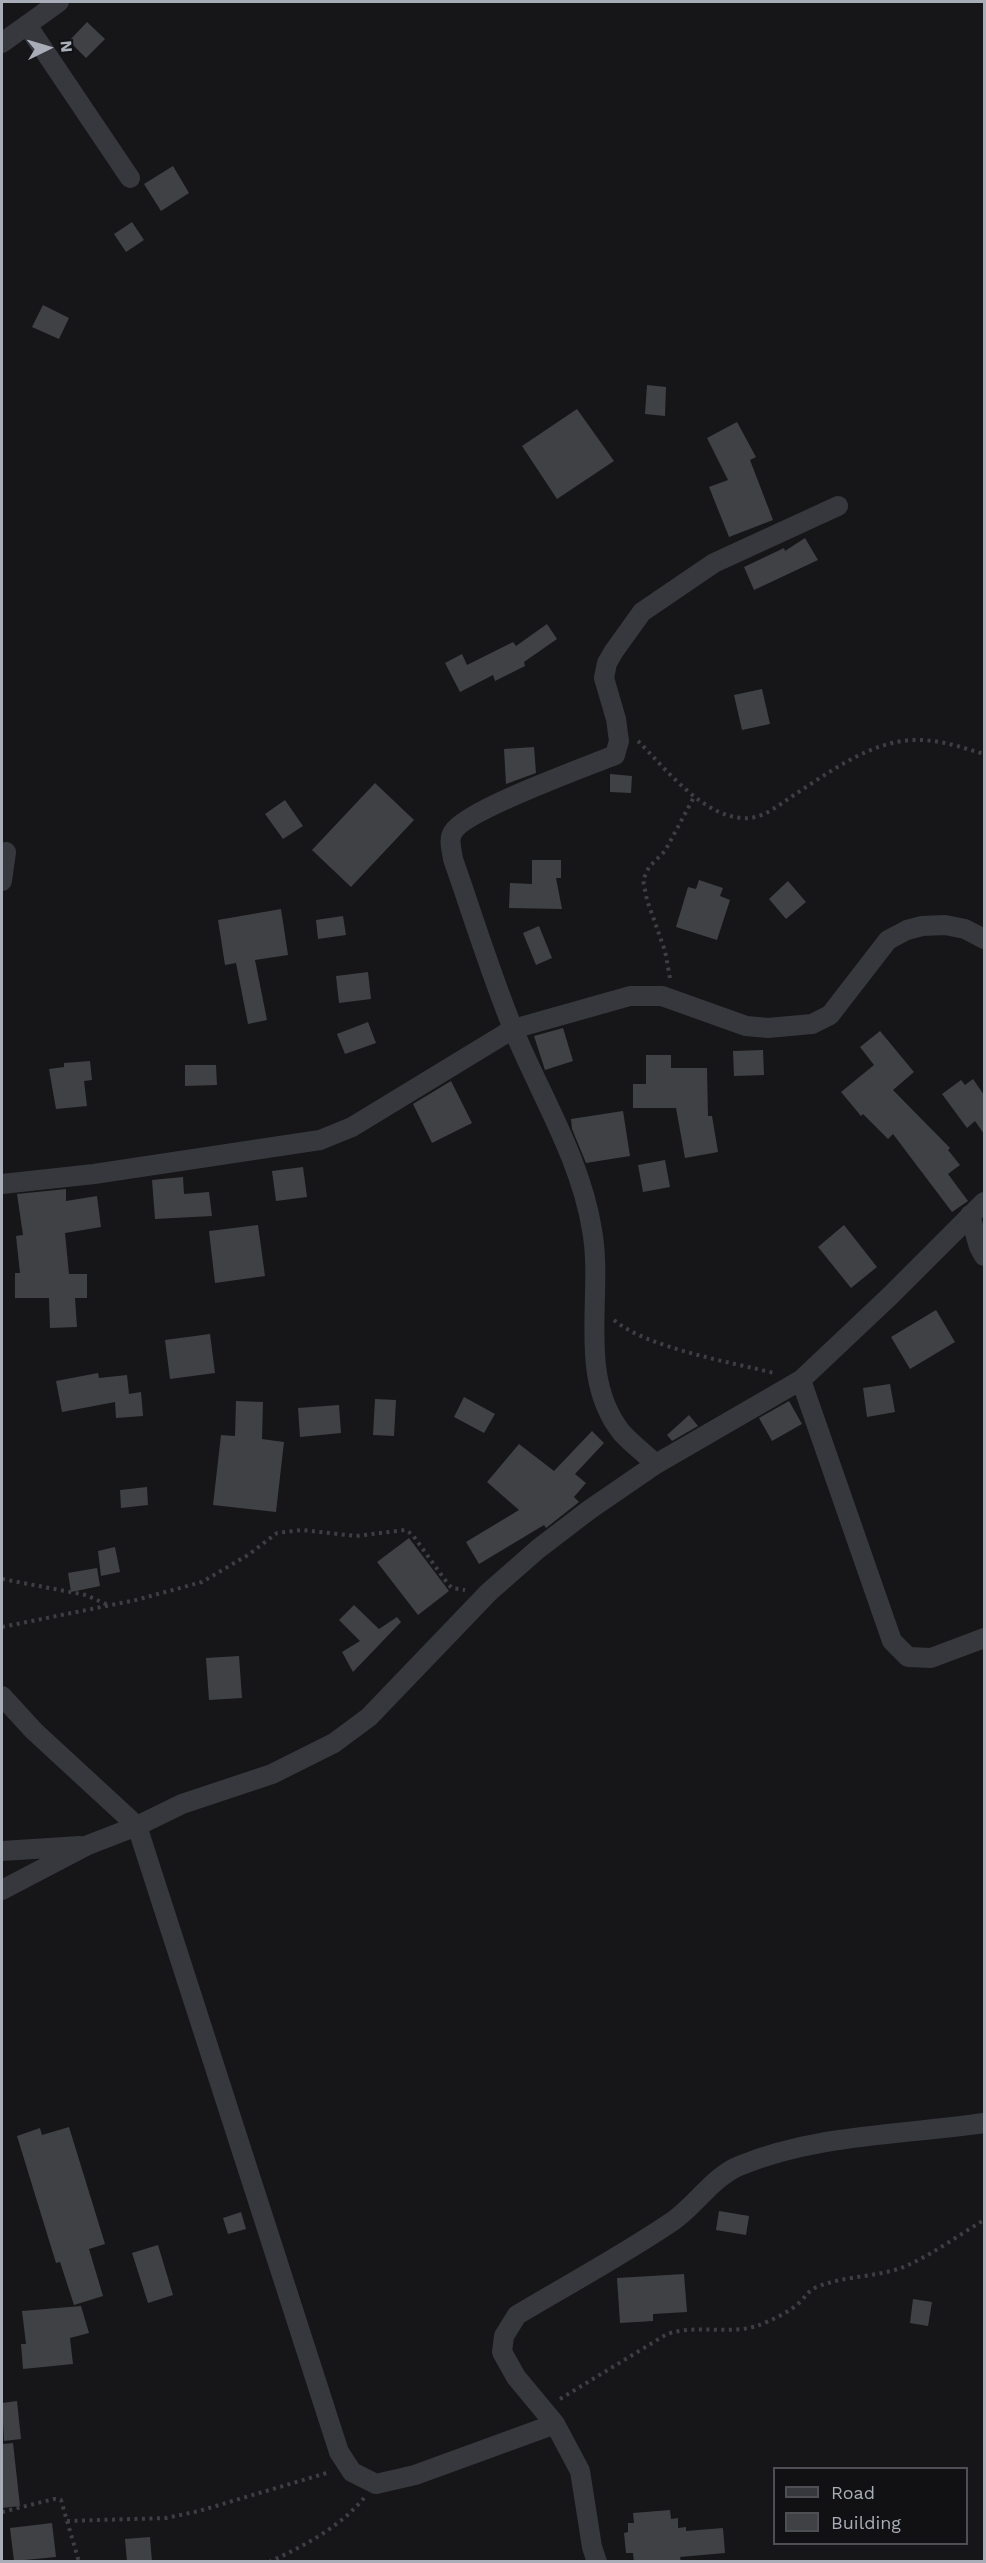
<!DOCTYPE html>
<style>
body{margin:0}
#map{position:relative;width:986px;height:2563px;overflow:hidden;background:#161618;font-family:"Work Sans",sans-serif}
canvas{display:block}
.frame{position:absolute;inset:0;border:3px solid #a8adb8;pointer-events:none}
.legend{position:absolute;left:773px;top:2467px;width:195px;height:78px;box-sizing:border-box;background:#111113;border:2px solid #4d4f55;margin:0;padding:8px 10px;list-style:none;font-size:18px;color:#a8adb8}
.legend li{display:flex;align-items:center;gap:12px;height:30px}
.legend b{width:30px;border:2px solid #4d4f55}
.north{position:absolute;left:18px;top:18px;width:60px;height:60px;-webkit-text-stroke:4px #111113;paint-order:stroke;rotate:85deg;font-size:16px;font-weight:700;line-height:24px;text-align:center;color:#a8adb8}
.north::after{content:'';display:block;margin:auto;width:21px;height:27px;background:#a8adb8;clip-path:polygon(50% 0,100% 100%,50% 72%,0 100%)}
</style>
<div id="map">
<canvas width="986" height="2563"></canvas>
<div class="frame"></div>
<ul class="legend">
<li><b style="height:8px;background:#37383d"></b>Road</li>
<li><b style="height:16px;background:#404145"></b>Building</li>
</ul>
<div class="north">N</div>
</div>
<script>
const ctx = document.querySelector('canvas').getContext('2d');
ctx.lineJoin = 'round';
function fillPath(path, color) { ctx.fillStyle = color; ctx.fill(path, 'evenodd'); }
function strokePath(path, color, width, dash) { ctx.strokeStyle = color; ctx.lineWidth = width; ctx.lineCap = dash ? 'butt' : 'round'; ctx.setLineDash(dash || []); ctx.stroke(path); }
fillPath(new Path2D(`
 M87 22 105 39 86 58 69 41Z
 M173 166 189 193 161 211 144 184Z
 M132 222 144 240 126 252 114 234Z
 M43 305 69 318 59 339 32 327Z
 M647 385 666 387 665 416 645 414Z
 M577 409 614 461 557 499 522 446Z
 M737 422 756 457 750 460 773 520 729 537 709 487 728 480 707 438Z
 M805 538 818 560 754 590 744 567 784 548 785 551Z
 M547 624 557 639 524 662 525 666 495 681 493 675 460 692 445 663 462 654 467 665 513 642 516 646Z
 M762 689 770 724 742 730 734 695Z
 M534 747 536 773 506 784 504 749Z
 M610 774 632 776 631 793 610 792Z
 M375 783 414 820 351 887 312 850Z
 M285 800 303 826 283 839 265 814Z
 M532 860H561V878H556L562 909 509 908 510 883 532 884Z
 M699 880 723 888 720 896 730 900 717 940 676 927 688 887 696 889Z
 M788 881 806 902 786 919 769 899Z
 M281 909 288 955 255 960 267 1020 248 1024 236 963 225 965 218 920Z
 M343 916 346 935 318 939 316 920Z
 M539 926 552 958 536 965 523 933Z
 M368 972 371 999 339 1003 336 976Z
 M368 1022 376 1043 345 1054 337 1034Z
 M563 1028 573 1061 545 1070 534 1036Z
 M880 1031 914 1072 893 1090 950 1148 948 1150 960 1165 948 1174 968 1201 952 1212 893 1134 888 1139 863 1114 861 1116 841 1092 874 1065 860 1047Z
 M763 1050 764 1075 734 1076 733 1051Z
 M646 1055H671V1068H707L708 1116H712L718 1152 685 1158 676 1108H633V1084H646Z
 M90 1061 92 1080 84 1081 87 1106 56 1109 49 1069 64 1067V1063Z
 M185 1065H216L217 1085 185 1086Z
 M973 1079 984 1095V1134L975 1121 967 1128 942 1094 961 1080 965 1085Z
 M451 1081 472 1123 432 1143 413 1104Z
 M623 1111 630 1156 586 1163 572 1129 571 1119Z
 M665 1160 670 1187 643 1192 638 1165Z
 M303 1167 307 1197 276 1201 272 1171Z
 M183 1177 184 1194 209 1192 212 1216 155 1219 152 1180Z
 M66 1189V1201L97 1196 101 1227 65 1233 69 1274H87V1298H75L77 1327 50 1328 49 1298H15V1273H20L16 1236 23 1235 17 1194Z
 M258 1225 265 1276 215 1283 209 1231Z
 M844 1225 877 1267 851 1288 818 1247Z
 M936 1310 955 1342 910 1369 891 1337Z
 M210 1334 215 1373 170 1379 165 1340Z
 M98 1373 99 1378 127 1375 129 1394 141 1392 143 1416 116 1418 115 1402 62 1412 56 1381Z
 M890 1384 895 1412 867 1417 863 1388Z
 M464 1397 495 1414 484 1433 454 1417Z
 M375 1399 396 1400 394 1436 373 1435Z
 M236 1401 263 1402 262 1439 284 1442 276 1512 213 1505 221 1435 235 1436Z
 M789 1401 802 1424 772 1441 759 1418Z
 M339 1405 341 1433 300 1437 298 1408Z
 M689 1415 698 1426 672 1441 667 1435Z
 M592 1431 604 1443 575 1474 586 1483 574 1497 579 1502 546 1528 544 1525 479 1564 466 1542 519 1510 487 1482 519 1444 554 1471Z
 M147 1487 148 1505 121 1508 120 1490Z
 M409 1538 449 1591 418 1615 377 1562Z
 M115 1547 120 1572 101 1576 98 1551Z
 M97 1568 100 1586 71 1592 68 1573Z
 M354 1605 379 1629 397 1617 401 1622 353 1672 342 1652 360 1641 339 1620Z
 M239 1656 242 1698 209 1700 206 1658Z
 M69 2127 105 2244 89 2249 103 2296 74 2305 60 2262 56 2263 17 2136 40 2128 42 2135Z
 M719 2211 749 2216 746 2235 716 2230Z
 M241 2212 246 2229 228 2234 223 2218Z
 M158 2245 173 2295 148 2303 132 2253Z
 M684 2274 687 2312 653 2314V2321L620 2323 617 2278Z
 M913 2299 932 2302 928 2326 910 2323Z
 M81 2306 89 2333 70 2338 73 2364 23 2369 21 2344H26L22 2311Z
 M17 2401 21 2439 4 2441 2 2403Z
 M13 2443 20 2506 2 2508V2444Z
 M670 2510 671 2519 678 2518V2528L686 2527V2531L723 2528 725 2553 680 2557 681 2562H634L633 2553H626L624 2533 628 2532V2523H634L633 2513Z
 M52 2523 56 2557 14 2561 10 2528Z
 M150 2537 152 2562H127L125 2539Z`), '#404145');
strokePath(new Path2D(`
 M638 741C665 768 701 815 742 818 761 820 776 807 791 797 828 773 869 742 913 740 938 739 961 747 984 754
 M670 978 665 951 647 900 643 880 649 867 665 851 694 797
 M614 1320C647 1348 730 1362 774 1373
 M2 1579 86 1595 108 1605
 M2 1627 136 1600 202 1582 248 1555 277 1533 302 1530 356 1536 405 1530 412 1534 448 1584 452 1588 465 1590
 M560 2399 667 2334C697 2324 727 2335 757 2326 770 2321 790 2312 800 2302 806 2296 809 2290 817 2287 845 2275 877 2278 906 2266 933 2254 959 2235 984 2220
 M2 2512 54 2499 61 2500 79 2562
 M67 2521 166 2518 199 2511 330 2472
 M269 2562C304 2546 340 2527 364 2498`), '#3d3f44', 4, [3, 4.5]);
strokePath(new Path2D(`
 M27 25 130 178
 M2 43 59 2
 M2 881 6 852
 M2 1184 94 1174 320 1140 352 1127 513 1029 630 996H662L746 1026 768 1028 812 1024 830 1015 888 940 907 930 922 926 945 925 965 929 984 939
 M970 1215 979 1247 984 1256
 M801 1380 892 1641 908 1657 931 1658 984 1638
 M656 1464C645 1454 632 1444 622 1433 576 1376 604 1296 592 1230 581 1160 541 1096 514 1031 491 975 473 916 453 859 452 851 448 839 453 832 465 810 586 767 615 755L619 741 616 719 604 678 607 663 614 651 642 612 714 563 838 506
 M2 1696 34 1731 137 1826 339 2452 352 2472 376 2484 415 2475 555 2424
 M2 1851 80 1846
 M2 1890 88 1845 137 1826 182 1804 272 1774 334 1743 369 1717 489 1592 538 1549 589 1510 656 1464 801 1380 890 1296 984 1202
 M597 2562 592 2547 580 2471 555 2424 516 2377 502 2352 504 2336 517 2315C569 2284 623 2255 673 2221 696 2205 713 2177 739 2166 817 2134 902 2135 984 2123`), '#37383d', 20);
</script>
